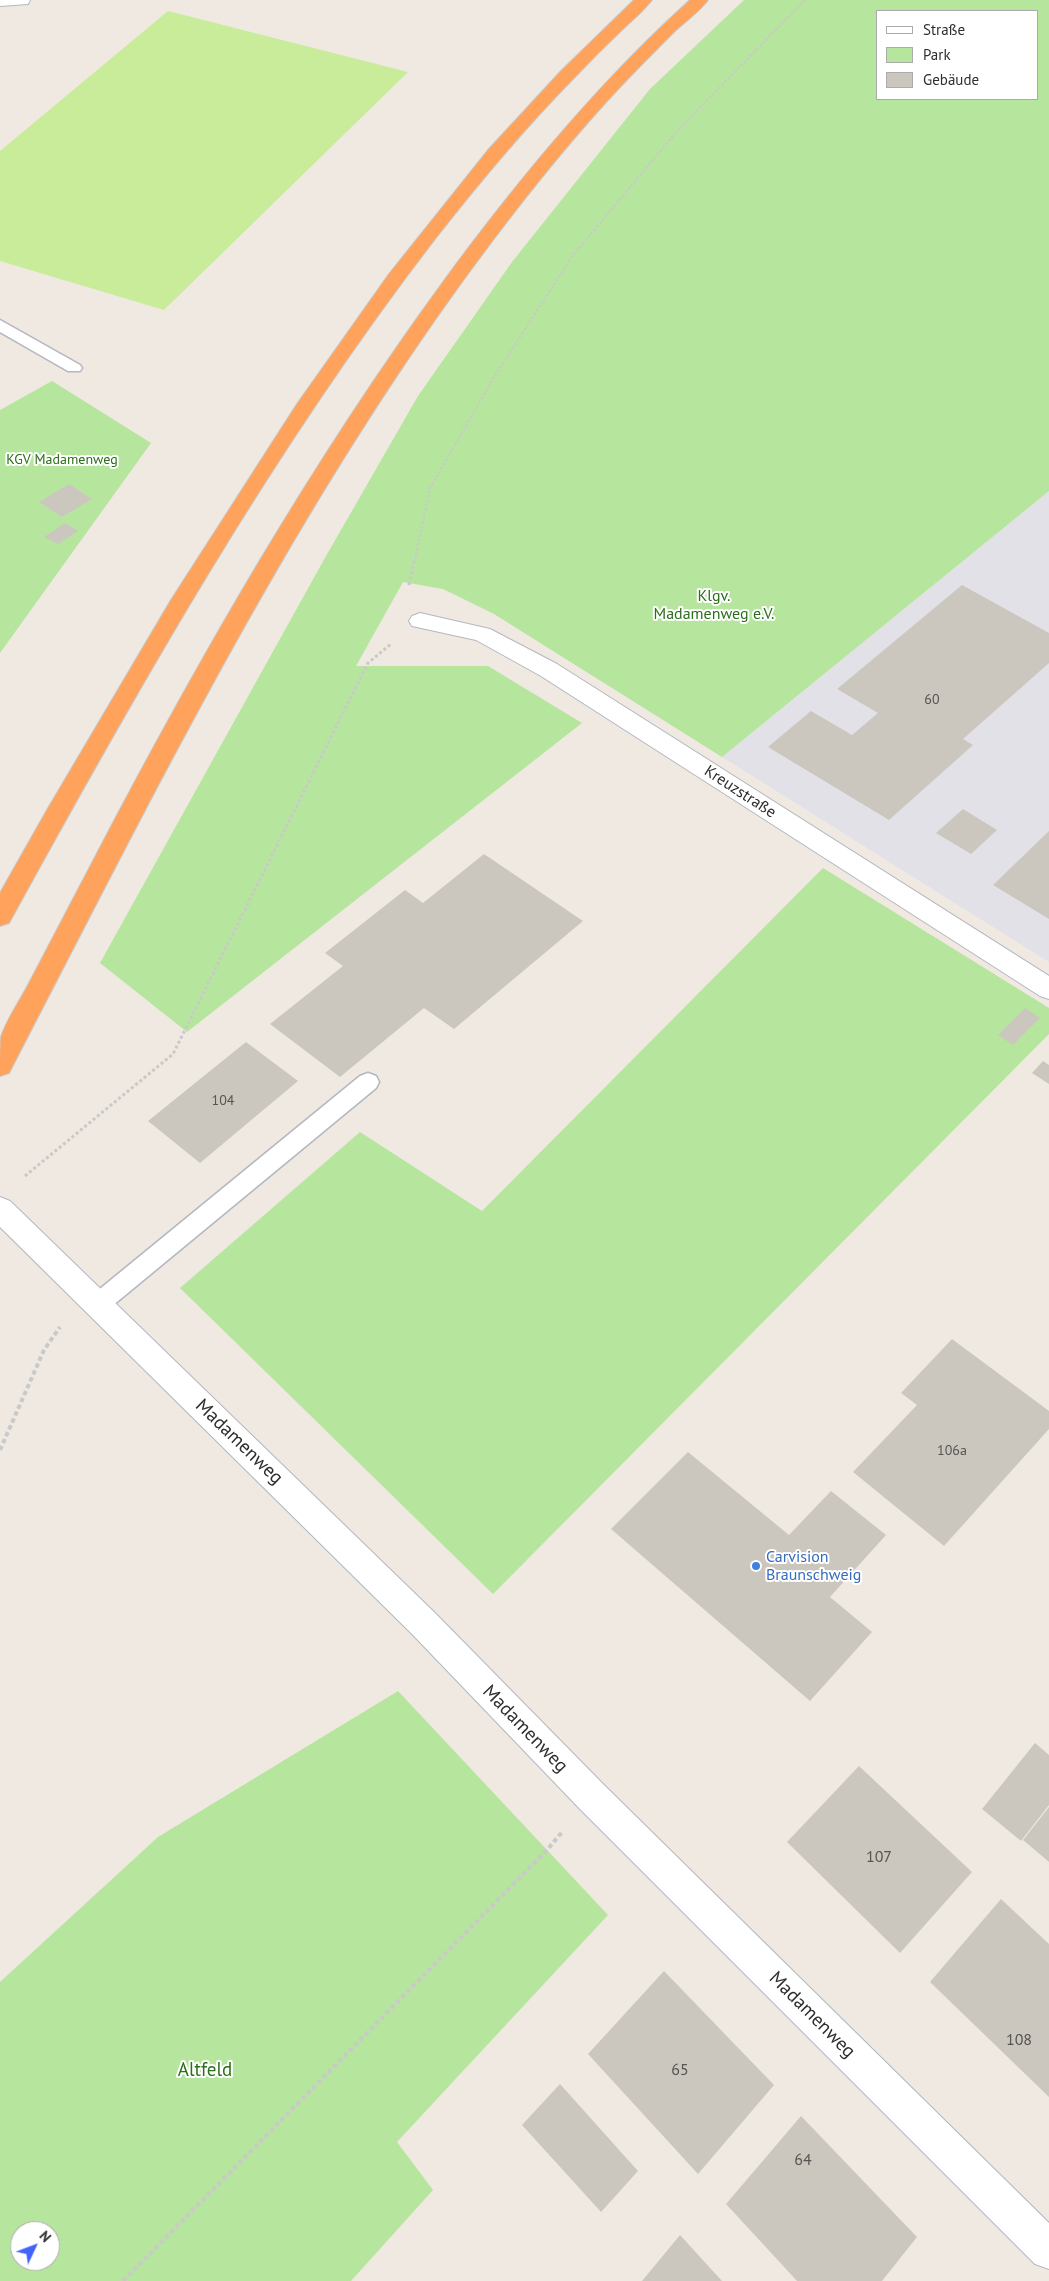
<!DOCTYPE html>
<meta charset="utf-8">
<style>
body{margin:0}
#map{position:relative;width:1049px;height:2281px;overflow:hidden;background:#efe9e1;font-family:"PT Sans",sans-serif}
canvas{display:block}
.legend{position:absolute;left:876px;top:10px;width:162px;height:90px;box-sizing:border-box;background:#fff;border:1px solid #ababab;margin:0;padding:6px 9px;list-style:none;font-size:15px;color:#2e2e2e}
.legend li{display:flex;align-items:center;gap:10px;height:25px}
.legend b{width:25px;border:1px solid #ababab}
.north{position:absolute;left:10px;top:2221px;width:50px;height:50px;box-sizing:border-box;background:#fff;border:1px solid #ababab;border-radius:50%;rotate:47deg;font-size:14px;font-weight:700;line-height:20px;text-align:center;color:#2e2e2e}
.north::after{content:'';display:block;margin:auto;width:18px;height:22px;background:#4264fb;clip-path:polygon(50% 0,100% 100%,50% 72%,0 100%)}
</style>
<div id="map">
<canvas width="1049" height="2281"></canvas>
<ul class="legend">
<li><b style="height:6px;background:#fff"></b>Straße</li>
<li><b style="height:14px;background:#b6e59e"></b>Park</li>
<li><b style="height:14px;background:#cbc7bf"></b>Gebäude</li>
</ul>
<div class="north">N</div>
</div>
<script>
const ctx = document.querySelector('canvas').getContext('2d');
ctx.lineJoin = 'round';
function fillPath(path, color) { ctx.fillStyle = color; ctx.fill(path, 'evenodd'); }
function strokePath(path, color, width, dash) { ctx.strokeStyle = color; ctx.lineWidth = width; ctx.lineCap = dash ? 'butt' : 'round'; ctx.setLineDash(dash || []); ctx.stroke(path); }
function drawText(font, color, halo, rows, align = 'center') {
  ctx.font = font + ' "PT Sans",sans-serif'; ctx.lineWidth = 4; ctx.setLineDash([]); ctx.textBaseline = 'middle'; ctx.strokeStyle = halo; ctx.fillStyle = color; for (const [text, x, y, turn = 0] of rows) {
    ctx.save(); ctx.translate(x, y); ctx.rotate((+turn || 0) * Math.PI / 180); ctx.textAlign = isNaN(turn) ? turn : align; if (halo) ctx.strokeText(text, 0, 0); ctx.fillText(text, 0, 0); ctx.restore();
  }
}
fillPath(new Path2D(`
 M1049 491V962L722 757Z`), '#e3e1e8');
fillPath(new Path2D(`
 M744 0H1049V491L722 757 494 614 443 589 403 582 356 666H488L582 723 187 1032 100 963 326 556 418 396 512 262 650 89ZM1038 11V99H878V11Z
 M52 381 151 443 0 653V410Z
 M823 868 1049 1008V1034L493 1594 180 1288 360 1132 482 1211Z
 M398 1691 608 1915 397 2142 433 2190 351 2281H0V1982L158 1837ZM20 2231H50V2261H20Z`), '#b6e59e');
fillPath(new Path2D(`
 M168 11 408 72 164 310 0 261V151Z`), '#c9ec9a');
fillPath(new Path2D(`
 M69 484 92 499 62 517 39 502Z
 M65 523 78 531 58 544 44 537Z
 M962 585 1049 633V663L963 739 973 745 889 820 768 747 811 711 852 735 878 713 837 689Z
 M963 809 997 830 971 854 936 833Z
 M1049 831V919L993 885Z
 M484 854 583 921 454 1029 424 1008 340 1077 270 1024 343 966 325 953 405 890 423 903Z
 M1025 1008 1040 1018 1013 1045 998 1035Z
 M246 1042 298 1081 200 1163 148 1121Z
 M1043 1061 1049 1065V1084L1032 1073Z
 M952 1339 1049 1411V1429L944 1546 853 1472 917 1405 901 1393Z
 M688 1452 789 1535 831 1491 886 1535 830 1597 872 1632 810 1701 611 1529Z
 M1035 1743 1049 1755V1805L1021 1841 982 1809Z
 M859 1766 972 1872 900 1953 787 1842Z
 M1049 1807V1862L1023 1840Z
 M1001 1899 1049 1944V2097L930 1982Z
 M664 1971 774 2085 698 2174 588 2054Z
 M560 2084 638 2171 601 2212 522 2125Z
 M801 2116 917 2237 882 2281H797L726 2204Z
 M680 2235 722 2281H642Z`), '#cbc7bf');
const service = new Path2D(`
 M0 320 80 365 82 368 80 371H68L0 332Z
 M368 1073 376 1076 379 1082 376 1088 106 1311 98 1314 90 1311 86 1304 90 1297 360 1076Z`);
const minor = new Path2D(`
 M0 0H30L28 4 0 6Z
 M420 613 490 629 557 664 1049 976V999L1040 996 541 676 476 640 412 626 409 621 412 616Z
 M0 1197 10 1201 434 1612 603 1784 1049 2223V2269L1035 2264 579 1808 412 1634 0 1227Z`);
const motorway = new Path2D(`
 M634 0H652C644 10 634 19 624 28 606 45 589 62 572 80 523 130 478 184 435 239 271 452 138 688 9 923L0 926V893L47 810 171 600 297 404 389 274 488 150 561 71Z
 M690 0H708C699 12 686 21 675 31 657 49 639 67 621 86 575 135 533 187 493 240 298 498 157 788 9 1073L0 1076C0 1064 0 1048 1 1037 7 1019 19 1002 28 985 50 943 72 901 94 859 198 660 310 464 443 282 517 181 597 84 690 0Z`);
strokePath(service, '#b4b7c1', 3);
strokePath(minor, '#b4b7c1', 2);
strokePath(motorway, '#c9c9c9', 2);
strokePath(new Path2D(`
 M415 559 430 488 496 374 573 255 679 129 805 0`), '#c9c9c9', 2, [2.5, 2]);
strokePath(new Path2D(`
 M409 585 415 558
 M25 1176 173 1054 368 663 391 644`), '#c9c9c9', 3, [3, 2.5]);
strokePath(new Path2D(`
 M0 1450 44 1350 60 1327
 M123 2281 547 1850 563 1831`), '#c9c9c9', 4, [4.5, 3]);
fillPath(service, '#fff');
fillPath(minor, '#fff');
fillPath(motorway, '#ffa35c');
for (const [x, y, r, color] of [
 [756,1566,5,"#3f7fe0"]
]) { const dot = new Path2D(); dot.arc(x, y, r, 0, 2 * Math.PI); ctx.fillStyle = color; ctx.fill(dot); strokePath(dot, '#fff', 2); }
drawText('14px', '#2c6e1b', '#fff', [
 ["KGV Madamenweg",62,460]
]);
drawText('14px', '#555452', null, [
 ["60",932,700],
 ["104",223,1101],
 ["106a",952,1451]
]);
drawText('16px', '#2c6e1b', '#fff', [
 ["Klgv.",714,596],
 ["Madamenweg e.V.",714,614]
]);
drawText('16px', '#2e2e2e', '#fff', [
 ["Kreuzstraße",740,792,33]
]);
drawText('16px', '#366cbe', '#fff', [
 ["Carvision",766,1557],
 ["Braunschweig",766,1575]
], 'left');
drawText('16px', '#555452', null, [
 ["107",879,1857],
 ["108",1019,2040],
 ["65",680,2070],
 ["64",803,2160]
]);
drawText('19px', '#2e2e2e', '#fff', [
 ["Madamenweg",239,1442,44],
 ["Madamenweg",525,1729,46],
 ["Madamenweg",812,2015,45]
]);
drawText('19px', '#2c6e1b', '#fff', [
 ["Altfeld",205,2071]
]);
</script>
